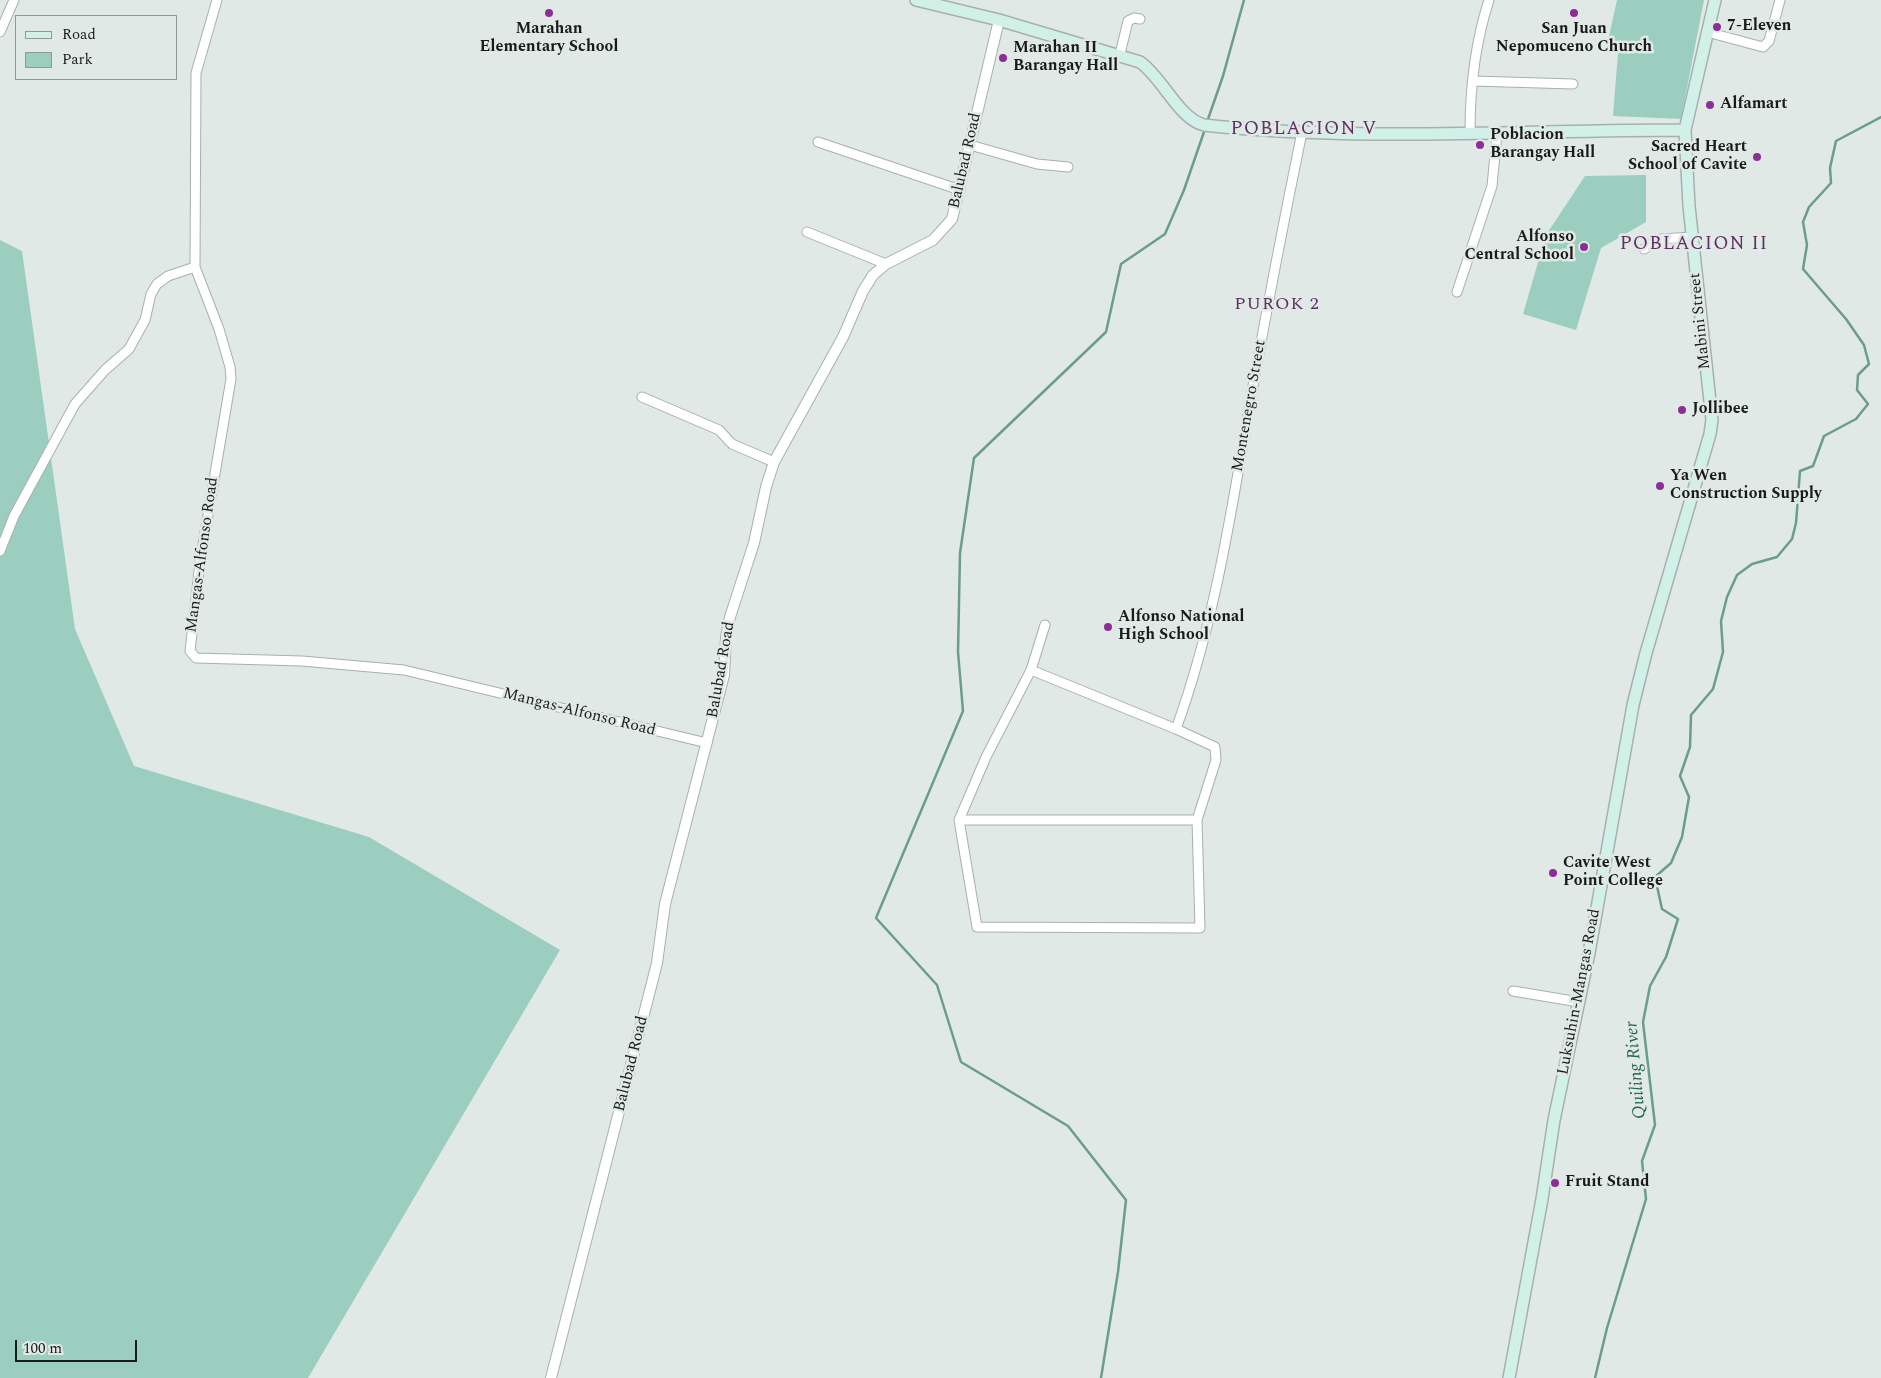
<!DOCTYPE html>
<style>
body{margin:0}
#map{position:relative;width:1881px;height:1378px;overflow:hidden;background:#e1e9e6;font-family:Spectral,serif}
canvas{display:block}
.legend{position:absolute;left:15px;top:15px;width:162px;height:65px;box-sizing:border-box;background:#e1e9e6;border:1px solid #919794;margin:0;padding:6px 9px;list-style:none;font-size:15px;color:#181b1a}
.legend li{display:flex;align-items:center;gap:10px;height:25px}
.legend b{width:25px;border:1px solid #919794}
.scale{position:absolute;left:15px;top:1340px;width:122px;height:22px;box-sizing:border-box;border:2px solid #181b1a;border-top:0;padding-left:6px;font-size:15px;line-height:18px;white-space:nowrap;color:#181b1a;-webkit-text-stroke:4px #e1e9e6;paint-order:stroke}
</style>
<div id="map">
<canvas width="1881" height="1378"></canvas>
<ul class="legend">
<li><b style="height:6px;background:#d0f0e8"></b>Road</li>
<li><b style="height:14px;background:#9bcebe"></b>Park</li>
</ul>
<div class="scale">100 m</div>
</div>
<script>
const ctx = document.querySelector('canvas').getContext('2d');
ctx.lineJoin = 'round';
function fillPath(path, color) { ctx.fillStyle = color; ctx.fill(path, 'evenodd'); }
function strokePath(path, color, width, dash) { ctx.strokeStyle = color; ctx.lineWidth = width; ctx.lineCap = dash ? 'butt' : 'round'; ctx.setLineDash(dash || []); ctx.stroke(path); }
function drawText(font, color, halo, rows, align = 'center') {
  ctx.font = font + ' Spectral,serif'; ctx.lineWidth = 5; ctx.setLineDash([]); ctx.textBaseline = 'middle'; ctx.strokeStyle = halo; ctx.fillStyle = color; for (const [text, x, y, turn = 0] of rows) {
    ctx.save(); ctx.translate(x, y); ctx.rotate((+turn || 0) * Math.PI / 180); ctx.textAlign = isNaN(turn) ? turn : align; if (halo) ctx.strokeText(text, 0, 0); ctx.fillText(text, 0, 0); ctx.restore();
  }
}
fillPath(new Path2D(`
 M1617 0H1704L1681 119 1613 116 1618 53 1606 50Z
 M1646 175V222L1601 248 1576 330 1523 314 1546 235 1585 176Z
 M0 240 22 251 75 629 134 766 369 837 560 950 308 1378H0Z`), '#9bcebe');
strokePath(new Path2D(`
 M1207 122 1223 76 1244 0
 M1101 1378 1118 1272 1126 1200 1068 1126 961 1062 937 985 876 918 963 711 958 652 960 553 974 458 1106 332 1121 264 1165 234 1184 190 1205 129
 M1595 1378 1607 1328 1646 1199 1642 1161 1655 1125 1643 1022 1650 986 1666 957 1678 919 1662 909 1655 877 1671 863 1682 837 1689 797 1680 776 1690 747 1691 715 1713 689 1723 652 1721 621 1727 597 1737 575 1752 564 1777 557 1792 539 1796 523 1800 471 1813 466 1824 436 1856 419 1868 404 1857 390 1858 375 1869 364 1864 345 1846 319 1803 269 1807 245 1803 222 1809 207 1831 183 1830 168 1836 141 1881 117`), '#6a9d8d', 2.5);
const minor = new Path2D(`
 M217 0 196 73 195 267 219 329 230 367 231 379 200 562 190 651 196 658 302 661 404 670 707 743
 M0 32 14 0
 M1707 32 1763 47 1769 41 1780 0
 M1120 54 1128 21 1134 18 1140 19
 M1473 81 1573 84
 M1470 133C1470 88 1475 43 1489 0
 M818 142 960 190
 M970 145 1037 164 1068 167
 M807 232 886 264
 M1644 249 1661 239 1692 237
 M1457 292 1492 186 1497 133
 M642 397 719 430 732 444 774 462
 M0 551 14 516 75 404 105 370 129 349 145 320 151 294 157 284 168 276 195 267
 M1031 670 1176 729 1215 747 1216 760 1197 820 1200 928 977 927 959 820 986 757 1031 670 1045 625
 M1176 729C1215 622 1232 508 1251 397 1267 308 1284 220 1302 132
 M959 820H1197
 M1513 991 1579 1002`);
const tertiary = new Path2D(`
 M551 1378 657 963 665 904 724 675 726 637 730 617 754 543 766 487 774 462 843 337 863 291 873 275 886 264 933 240 952 219 999 20`);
const secondary = new Path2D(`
 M916 0 999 20 1140 62C1162 77 1179 119 1204 125 1363 142 1525 130 1685 130
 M1509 1378 1542 1199 1554 1120 1589 953 1633 705 1646 653 1710 434 1712 420 1689 206 1685 130 1715 0`);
strokePath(minor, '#a8b0ad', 11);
strokePath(tertiary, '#a8b0ad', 12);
strokePath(secondary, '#a8b0ad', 14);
strokePath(minor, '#fff', 9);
strokePath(tertiary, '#fff', 10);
strokePath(secondary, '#d0f0e8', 11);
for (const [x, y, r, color] of [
 [549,13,5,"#8d2e97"],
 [1574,13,5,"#8d2e97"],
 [1717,27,5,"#8d2e97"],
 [1003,58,5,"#8d2e97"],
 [1710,105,5,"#8d2e97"],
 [1480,145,5,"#8d2e97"],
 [1757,157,5,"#8d2e97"],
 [1584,247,5,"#8d2e97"],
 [1682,410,5,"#8d2e97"],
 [1660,486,5,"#8d2e97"],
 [1108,627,5,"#8d2e97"],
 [1553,873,5,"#8d2e97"],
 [1555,1183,5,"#8d2e97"]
]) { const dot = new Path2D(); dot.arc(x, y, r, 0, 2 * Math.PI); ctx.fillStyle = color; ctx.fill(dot); strokePath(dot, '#e1e9e6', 2); }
drawText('bold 16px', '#181b1a', '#e1e9e6', [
 ["7-Eleven",1727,27],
 ["Marahan",549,30,"center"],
 ["Elementary School",549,48,"center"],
 ["San Juan",1574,30,"center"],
 ["Nepomuceno Church",1574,48,"center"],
 ["Marahan II",1013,49],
 ["Barangay Hall",1013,67],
 ["Alfamart",1720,105],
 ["Poblacion",1490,136],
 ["Barangay Hall",1490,154],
 ["Sacred Heart",1747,148,"right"],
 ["School of Cavite",1747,166,"right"],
 ["Alfonso",1574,238,"right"],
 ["Central School",1574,256,"right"],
 ["Jollibee",1692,410],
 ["Ya Wen",1670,477],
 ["Construction Supply",1670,495],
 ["Alfonso National",1118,618],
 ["High School",1118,636],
 ["Cavite West",1563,864],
 ["Point College",1563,882],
 ["Fruit Stand",1565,1183]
], 'left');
drawText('16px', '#181b1a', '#e1e9e6', [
 ["Balubad Road",966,161,-77],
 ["Mabini Street",1701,321,-96],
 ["Montenegro Street",1250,406,-80],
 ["Mangas-Alfonso Road",203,555,-82],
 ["Balubad Road",722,670,-80],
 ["Mangas-Alfonso Road",579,713,14],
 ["Luksuhin-Mangas Road",1580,992,-79],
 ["Balubad Road",632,1064,-76]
]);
ctx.letterSpacing = '1px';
drawText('18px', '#5e3063', '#e1e9e6', [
 ["PUROK 2",1277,305]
]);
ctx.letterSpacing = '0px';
drawText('italic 18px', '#236454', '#e1e9e6', [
 ["Quiling River",1637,1070,-95]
]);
ctx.letterSpacing = '1px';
drawText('19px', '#5e3063', '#e1e9e6', [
 ["POBLACION V",1304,130],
 ["POBLACION II",1694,245]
]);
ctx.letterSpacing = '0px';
</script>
